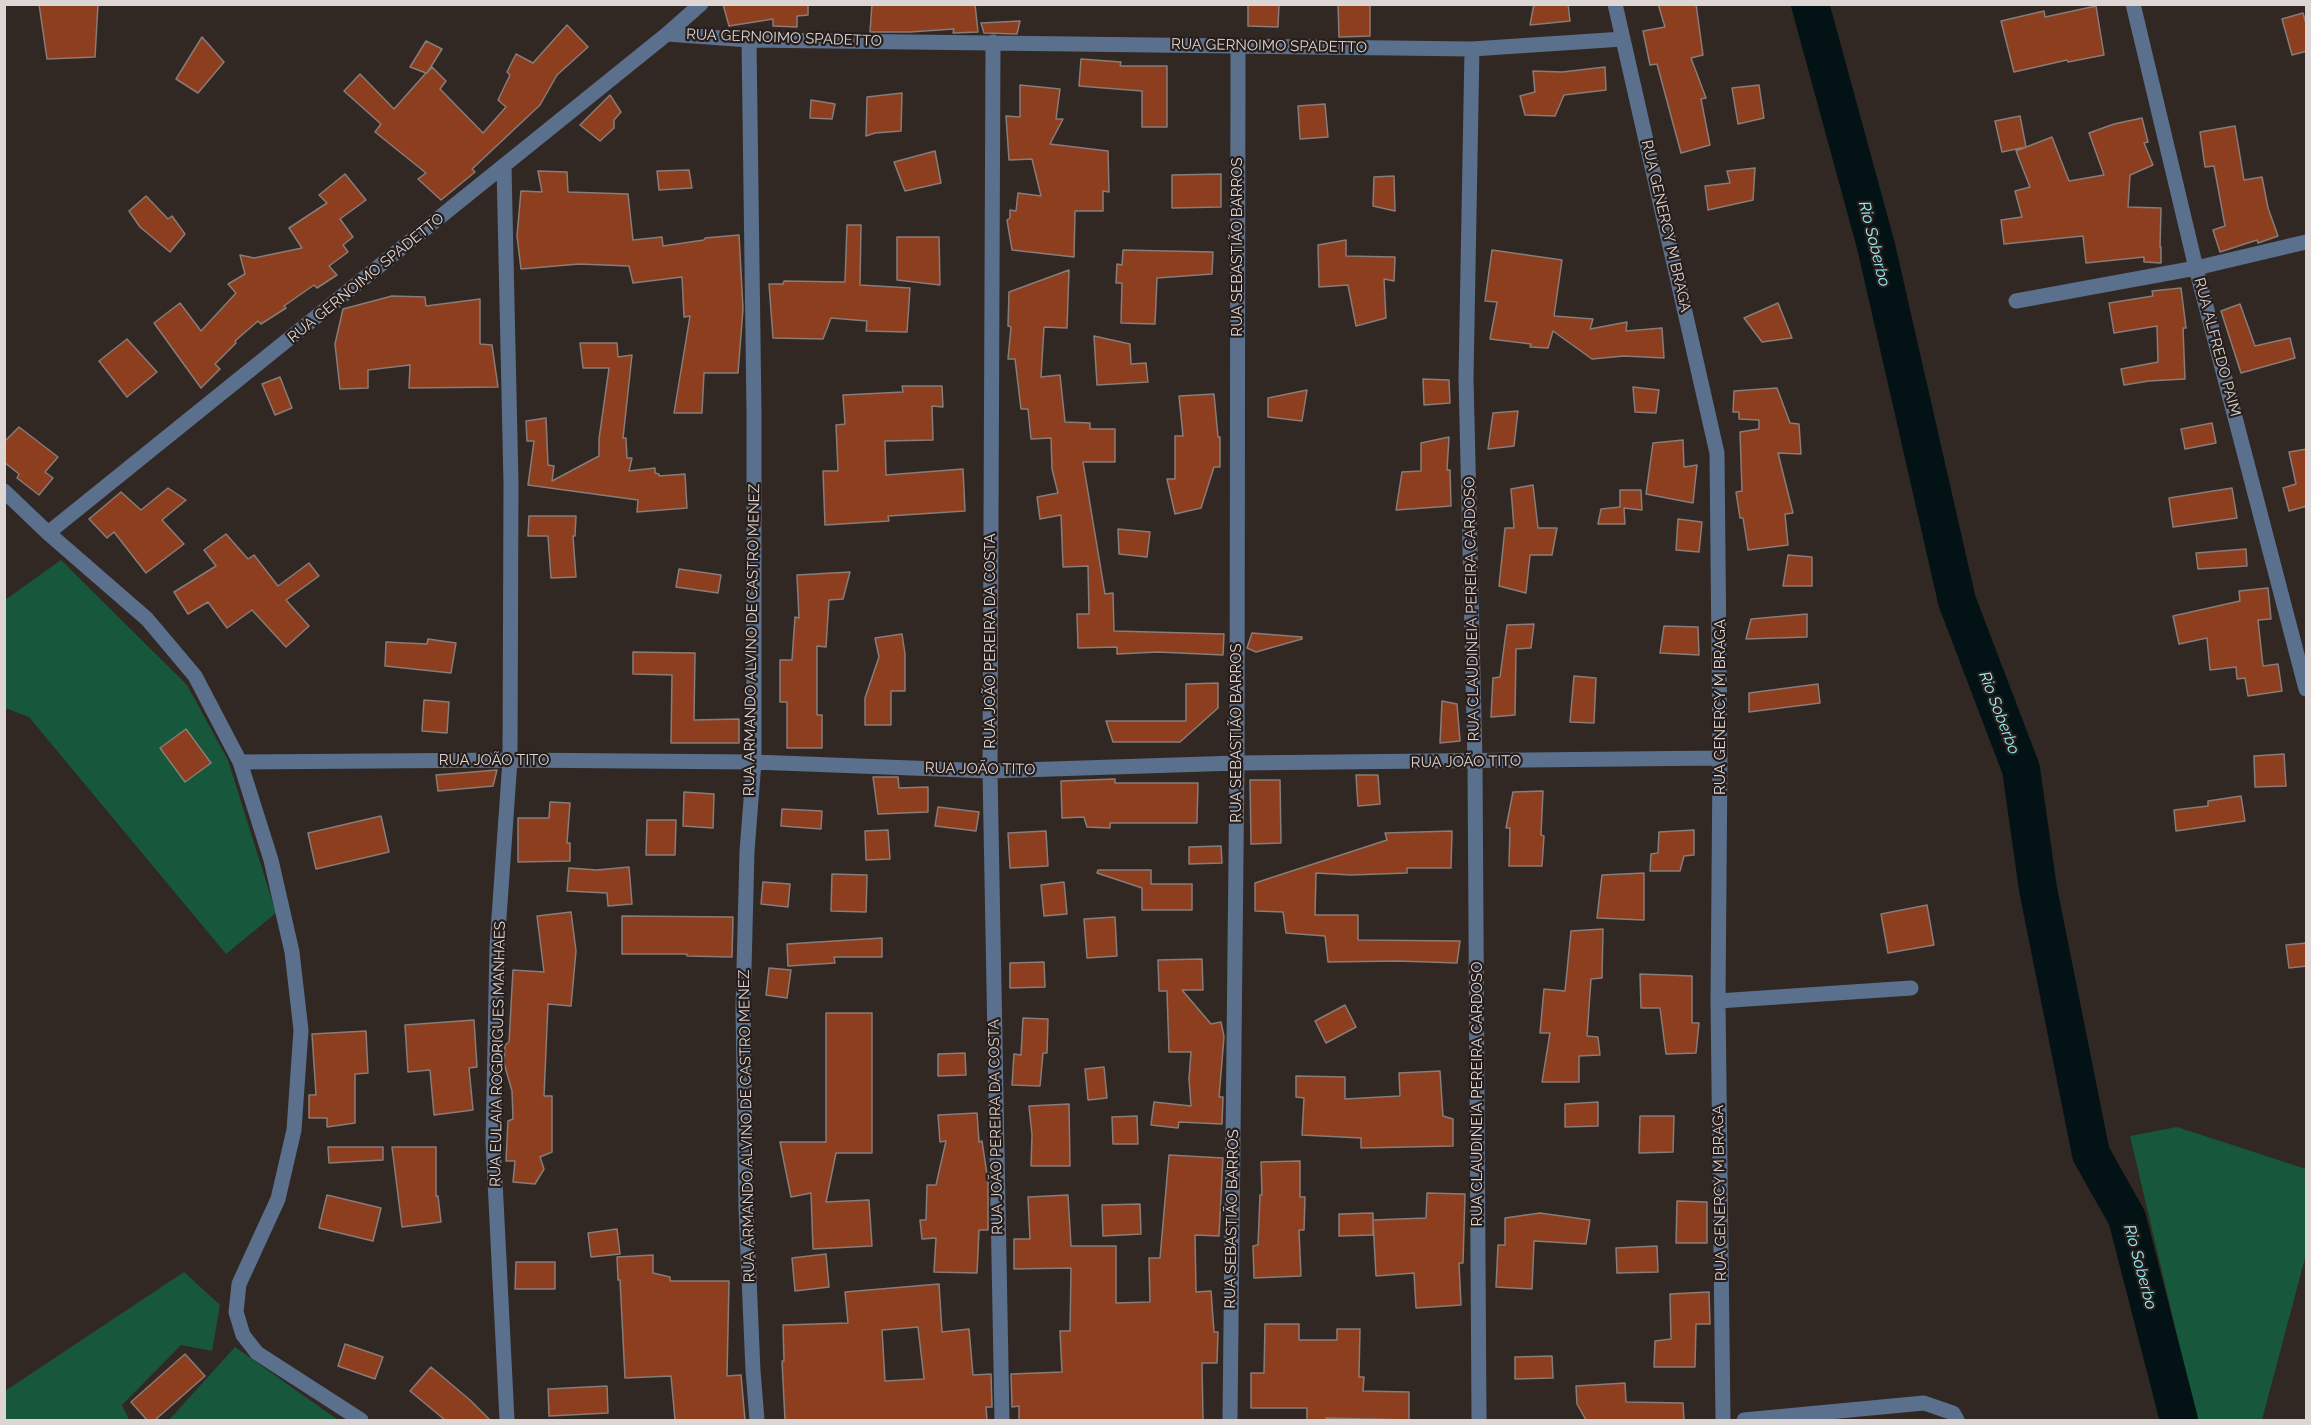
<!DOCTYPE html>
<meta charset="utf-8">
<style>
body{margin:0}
#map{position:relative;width:2311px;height:1425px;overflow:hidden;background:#312824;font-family:Raleway,sans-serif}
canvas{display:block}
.frame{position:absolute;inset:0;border:6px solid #ddd6d4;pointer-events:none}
</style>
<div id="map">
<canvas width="2311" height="1425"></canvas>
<div class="frame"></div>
</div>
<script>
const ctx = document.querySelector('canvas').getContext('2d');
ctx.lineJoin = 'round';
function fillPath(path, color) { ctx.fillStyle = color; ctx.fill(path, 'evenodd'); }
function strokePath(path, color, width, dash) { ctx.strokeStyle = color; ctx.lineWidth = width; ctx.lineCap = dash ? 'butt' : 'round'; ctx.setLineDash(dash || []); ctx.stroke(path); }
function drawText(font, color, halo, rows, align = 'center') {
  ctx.font = font + ' Raleway,sans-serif'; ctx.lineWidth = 4.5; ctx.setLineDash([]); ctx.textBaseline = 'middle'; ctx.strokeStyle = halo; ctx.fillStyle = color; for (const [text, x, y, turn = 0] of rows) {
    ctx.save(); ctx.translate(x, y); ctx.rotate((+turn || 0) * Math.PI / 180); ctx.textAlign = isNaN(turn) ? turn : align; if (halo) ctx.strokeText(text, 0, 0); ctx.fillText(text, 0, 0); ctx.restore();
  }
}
fillPath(new Path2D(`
 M61 560 187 685 228 760 276 913 226 954 29 717 5 708V600Z
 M2177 1127 2306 1169V1254L2262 1420H2197L2130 1136Z
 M184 1272 220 1305 212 1351 181 1345 122 1405 129 1420H5V1391Z
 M235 1347 338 1420H169Z`), '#17573c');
strokePath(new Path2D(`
 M1810 4 1876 246 1957 601 2021 769 2038 889 2091 1154 2127 1218 2179 1420`), '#031315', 38);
const building = new Path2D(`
 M39 4H98L95 57 47 59Z
 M723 4H808V15L797 16V27L773 26V19L729 26Z
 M872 4H975L978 32 953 33 954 29 910 32H870Z
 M1248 4H1279L1278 27 1248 26Z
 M1338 4H1370V36L1339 37Z
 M1534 4H1568L1570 21 1530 25Z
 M1658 4H1696L1703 55 1691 58 1706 98 1701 99 1710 145 1681 153 1657 64 1650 65 1643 31 1665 27Z
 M2096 6 2104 55 2068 62 2067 60 2014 72 2001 21 2044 11 2045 17Z
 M2303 13 2307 27V51L2292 55 2282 19Z
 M1020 21 1017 34 984 33 981 23Z
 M567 25 588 47 557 75 540 105 472 169 475 172 441 200 418 179 426 173 375 132 381 124 344 91 360 74 394 109 426 73 410 67 426 41 442 49 427 73 432 67 446 81 440 89 483 133 506 107 498 100 510 75 507 72 516 54 533 63Z
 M202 37 224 62 198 93 176 79Z
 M1081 59 1121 62 1120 66H1167V127H1142V91L1079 86Z
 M1605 67 1606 90 1564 95 1555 116 1525 115 1520 96 1535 92 1533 71 1562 72Z
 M1020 85 1060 89 1056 119H1063L1050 144 1108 151 1109 192 1103 191V211H1075L1074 257 1012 250 1007 220 1010 218V210L1016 211 1018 193 1041 196 1032 159 1009 160 1006 116 1020 117Z
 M1759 85 1764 118 1738 124 1732 88Z
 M902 93 901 131 875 133 866 136 867 97Z
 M610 95 621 112 614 120V128L600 141 580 125Z
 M811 100 835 104 832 119 810 118Z
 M1325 104 1328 137 1300 139 1298 106Z
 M2020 116 2026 147 2002 152 1995 121Z
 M2142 118 2148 142 2144 143 2153 165 2130 175 2128 207 2161 208 2160 247H2161V263L2144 262V257L2086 263 2083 236 2004 244 2001 220 2022 217 2015 191 2030 187 2016 151 2052 137 2069 181 2104 175 2089 133 2114 124Z
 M2235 126 2244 180 2262 177 2268 208 2278 236 2258 243 2257 240 2220 252 2213 230 2225 226 2214 166 2205 167 2200 132Z
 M935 151 941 183 905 191 894 162Z
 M1755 168 1753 200 1708 210 1705 186 1730 183 1727 171Z
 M689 170 692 188 659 190 657 171Z
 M538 171 567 172 568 192 628 194 633 240 662 237 663 246 704 240 705 238 739 235 743 309 738 373H704L702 413H674L690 316 684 317 682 277 633 283 629 266 579 264 521 269 517 236 521 191 542 192Z
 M345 174 366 200 340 219 353 237 343 245 348 252 329 266 337 275 317 288 314 285 284 306 286 308 261 324 258 321 235 341 236 343 215 364 220 369 201 388 154 323 180 303 201 331 236 293 228 284 245 274 240 255 254 258 302 248 289 228 327 203 319 195Z
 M1221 174V207L1172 208V175Z
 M1394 176 1395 211 1373 206 1374 177Z
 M146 196 168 219 172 216 185 234 170 252 140 227 129 211Z
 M847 225H861L860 285 910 288 907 332 866 331 867 321 831 318 823 339 773 338 769 284H783L784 281 845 282Z
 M897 237H939L940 285 897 280Z
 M1346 240V256L1395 257 1394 281 1384 279 1386 318 1356 326 1348 285 1319 287 1318 245Z
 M1123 250 1213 252 1212 274 1157 278 1155 324 1121 323 1122 283H1116L1117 264 1122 265Z
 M1492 250 1562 260 1554 316 1593 319 1590 329 1627 322 1626 331 1662 328 1664 358 1624 356 1592 359 1553 331 1548 348 1530 347 1531 344 1490 339 1497 302 1485 301Z
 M1069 270 1067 328 1044 327 1041 377 1060 375 1065 422 1090 423V429H1115V462H1083L1105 594 1113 593 1114 631 1224 634 1223 655 1158 652 1117 654V647L1078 648 1077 614H1089L1088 566 1063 567 1061 515 1040 519 1037 497 1058 493 1052 469 1051 438 1031 439 1028 409H1021L1015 359H1008L1011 327 1008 326 1009 292Z
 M2181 288 2186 328H2183L2185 379 2149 381 2124 385 2121 369 2158 362 2157 326 2114 333 2109 303 2153 296 2152 291Z
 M392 296 425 297 426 306 480 299V344L492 345 498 387 409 388 410 365 368 370V388L340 389 335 344 343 309Z
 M1778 303 1792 338 1762 342 1744 318Z
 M2240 304 2255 346 2290 338 2295 358 2241 373 2221 311Z
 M1094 336 1130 344 1131 364 1146 363 1148 382 1097 385Z
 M127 339 157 372 127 397 99 361Z
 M580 343H617L618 357 632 355 623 438H626L627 458H632L629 471 655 468V473L659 474V476L685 474 687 508 637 512 638 500 528 485 534 441H527L526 421 546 418 548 465 554 466 552 481 599 456V439L609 368H583Z
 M280 377 292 408 275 415 262 384Z
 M1423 379 1449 380 1450 403 1424 405Z
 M902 386H942L943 407 932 406 933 440 885 441 886 475 963 469 965 511 888 516 889 521 825 525 823 471H838L836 425 845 424 843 395 903 392Z
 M1633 387 1659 390 1656 413 1635 412Z
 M1777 388 1790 423 1799 424 1801 454 1778 453 1793 513 1785 514 1788 545 1748 550 1743 518H1740L1736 492 1742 491 1740 432 1759 429V420L1739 419V412H1733L1734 391Z
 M1307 390 1302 421 1268 417V398Z
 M1214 394 1218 437H1220V467H1214L1201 508 1175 514 1167 479H1175V436H1183L1179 396Z
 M1518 411 1514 446 1488 449 1493 413Z
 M2212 423 2216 443 2185 449 2181 429Z
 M19 427 58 457 45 472 53 478 39 495 17 478 19 474 4 462V442Z
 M1449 437 1447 470H1450L1451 506 1396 510 1402 472 1421 471V443Z
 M1683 440 1684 467 1697 465 1693 503 1646 494 1653 443Z
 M2307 449V506L2289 511 2283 488 2296 484 2289 452Z
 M1533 485 1538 528H1557L1552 555H1530L1526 593 1499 586 1505 528H1514L1511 489Z
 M168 488 186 500 162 520 184 544 146 573 114 532 107 538 89 519 121 492 141 510Z
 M2232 488 2237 518 2173 527 2169 498Z
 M1620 490H1641L1642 510 1624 508 1625 524H1598L1601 509 1620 507Z
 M529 516H576L575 536H573L576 577 551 578 548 536H528Z
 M1678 519 1702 522 1699 552 1676 550Z
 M1118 529 1150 532 1147 557 1119 554Z
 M226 534 248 559 254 555 278 586 309 563 319 576 286 600 309 626 286 647 252 610 227 628 208 602 188 614 174 592 216 566 204 550Z
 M2246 549 2247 566 2198 569 2196 553Z
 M1788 555 1812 557V586H1783Z
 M679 569 721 575 718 593 676 587Z
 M850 572 843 599 829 600 826 647 817 646V715H822V748H787V702H780V660H792L795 617 799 618 797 575Z
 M2268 588 2271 619 2258 620 2263 666 2278 664 2282 691 2248 696 2245 678 2237 679 2236 667 2210 670 2207 638 2179 644 2173 616 2240 601 2239 591Z
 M1807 614V637L1746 639 1751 619Z
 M1534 624 1531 648 1516 649 1515 715 1491 717 1493 678 1500 677 1507 625Z
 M1664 626 1698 627 1699 655 1660 653Z
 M1252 633 1302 637V639L1256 652 1247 648Z
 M902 634 905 654V691H891V725H865V698L879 657 875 638Z
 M428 639 456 643 451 673 385 666 386 642 427 644Z
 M633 652 695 653 694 720 739 719V743H671L672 675 633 674Z
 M1574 676 1596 678 1594 723 1570 722Z
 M1218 683V708L1180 742H1113L1106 721H1186V684Z
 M1818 684 1820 703 1749 712V693Z
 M424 700 449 702 447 733 422 731Z
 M1442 701 1457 704 1460 741 1440 743Z
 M186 729 211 763 185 782 160 748Z
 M2284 754 2286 786 2255 787 2254 756Z
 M497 770 493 786 438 791 436 775Z
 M1356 775H1378L1380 804 1358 806Z
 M873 777H898L899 788 928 787V812L878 814Z
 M1115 779V783H1198L1197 823H1110V828L1087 827 1084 817 1062 818 1061 781Z
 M1250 780H1280L1281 843 1251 844Z
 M1543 791 1541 835 1544 836 1542 866H1509L1510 828H1506L1513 792Z
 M684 792 714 794 713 828 683 826Z
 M2241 796 2245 821 2176 831 2174 810 2208 806V801Z
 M550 802 570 803 567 843H570V861L518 862V818H549Z
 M938 807 979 812 976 831 935 826Z
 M782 809 822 811 821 829 781 826Z
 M381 816 389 852 316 869 308 833Z
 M647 820H676L675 855H646Z
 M888 830 890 859 866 860 865 831Z
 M1694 830V855L1684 856 1680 871H1650L1651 854 1658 853 1659 832Z
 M1046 831 1048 866 1010 868 1008 833Z
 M1452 831 1451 868H1407V873L1351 875 1316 873 1315 915H1358V940L1460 941 1457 963 1398 961 1328 962 1325 936 1286 933 1283 912 1255 911V883L1387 840 1385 833Z
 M1221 846 1222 863 1189 864V847Z
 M629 867 632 904 608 906 607 893 567 891 569 868 597 870Z
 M1098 870H1151V884H1192V910H1142V888L1097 873Z
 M1644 873V920L1597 918 1602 875Z
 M832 874 867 875 866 912 831 911Z
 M763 882 790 884 788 907 761 904Z
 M1064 882 1067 914 1044 916 1041 885Z
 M1927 905 1934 945 1888 953 1881 914Z
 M571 912 576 951 571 1006 548 1004 544 1096H552V1152L540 1157 544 1169 535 1184 513 1182 515 1161H506L508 1121 513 1119 512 1091 504 1063 505 1045 509 1042 513 970 544 972 537 916Z
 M622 916 733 917 732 957 687 956V954H622Z
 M1115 917 1117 956 1087 958 1084 919Z
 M1603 929 1602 978 1591 979 1587 1036 1598 1037 1600 1055 1579 1056V1082H1542L1550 1033H1540L1544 989 1565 991 1571 931Z
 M882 938V957H834L835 963 788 966 787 944Z
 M2307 943V966L2289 968 2286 945Z
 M1202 959 1203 990H1182L1211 1024 1221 1022 1224 1037 1219 1097H1223L1222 1124 1179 1122 1178 1128 1151 1125 1154 1102 1191 1106 1189 1079 1191 1052H1169L1167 991H1159L1158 960Z
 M1044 962 1045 987 1010 988V963Z
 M769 968 791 970 787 998 766 995Z
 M1640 974 1692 976V1023H1699L1696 1053 1666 1054 1660 1008H1641Z
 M1345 1005 1356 1027 1326 1043 1315 1021Z
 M826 1013H872V1153H836L826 1202 869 1200 872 1246 813 1249 811 1193 791 1197 780 1142H826Z
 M1023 1018 1048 1019 1047 1053H1043L1040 1086 1012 1085 1014 1054 1021 1055Z
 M474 1020 477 1067 469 1068 473 1110 434 1115 430 1070 408 1072 405 1025Z
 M366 1031 368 1073 355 1074V1123L327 1127V1118H309V1095H316L312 1034Z
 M965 1053 966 1075 938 1076V1054Z
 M1104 1067 1107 1098 1088 1100 1085 1069Z
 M1440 1071 1443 1116 1453 1119V1146L1361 1148V1138L1302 1135 1304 1098 1296 1097V1076L1345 1077V1099L1400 1096 1399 1073Z
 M1598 1102V1126L1565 1127V1104Z
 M1069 1104 1070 1166H1031L1032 1135 1029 1106Z
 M977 1113 979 1142 982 1141 988 1181V1230H979L977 1273 934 1272 936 1238 922 1239 920 1220H926L927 1185H936L946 1141 940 1142 938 1115Z
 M1137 1116 1138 1144H1113L1112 1117Z
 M1640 1116H1674L1673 1152 1639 1153Z
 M328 1147H383V1160L329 1163Z
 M392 1147H436V1196H438L441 1222 402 1227Z
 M1169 1155 1223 1158 1219 1236 1195 1235 1196 1292 1211 1291 1214 1332H1218L1217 1363H1202L1203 1420H1019V1406L1012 1407 1011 1374 1062 1372 1060 1331H1070L1071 1268 1014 1269V1239H1030L1028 1197 1068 1195 1071 1246H1116V1303L1150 1302 1149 1258H1160Z
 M1300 1161V1197H1305L1304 1230H1299L1301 1276 1254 1278 1253 1246 1258 1245 1260 1195H1262L1261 1162Z
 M1427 1193 1465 1194 1463 1263H1459L1461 1305 1416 1308 1414 1273 1376 1276 1373 1221V1235L1339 1236V1214L1373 1213V1220L1426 1218Z
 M327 1195 381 1208 373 1241 319 1228Z
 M1677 1201 1707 1202V1243H1676Z
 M1140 1204 1141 1234 1103 1236 1102 1205Z
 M1540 1213 1590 1220 1586 1244 1534 1241 1532 1289 1496 1287 1498 1245H1505V1218Z
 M617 1229 620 1254 591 1257 588 1233Z
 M1657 1246 1658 1272 1617 1273 1616 1248Z
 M826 1254 829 1287 795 1291 792 1258Z
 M653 1255V1273L670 1277V1281H729L727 1376 741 1375 745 1420H675L671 1376 625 1378 620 1280H618L617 1257Z
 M516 1262H555V1289H515Z
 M939 1284 942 1332 969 1329 973 1375 991 1374 992 1407H986L987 1420H785L782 1361H784L783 1325 848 1323 845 1292ZM918 1327 924 1379 885 1381 882 1330Z
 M1709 1292 1710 1324H1696L1695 1367H1654L1655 1341 1671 1339 1670 1294Z
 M1265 1324H1299V1340H1337V1329H1360L1359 1377H1364L1363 1391 1409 1392V1420L1326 1418V1420H1307V1408H1251V1373H1264Z
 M345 1344 383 1357 375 1379 338 1366Z
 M185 1354 205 1376 155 1420H147L131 1402Z
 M1552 1356 1553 1378 1515 1379V1357Z
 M431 1367 470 1400 490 1420H445L410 1391Z
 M1625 1383 1626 1402 1683 1403 1684 1420H1586L1577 1404 1576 1386Z
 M607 1386 608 1413 549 1416 548 1389Z`);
fillPath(building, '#8d3e1f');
strokePath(building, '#887c78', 1.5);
strokePath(new Path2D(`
 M1615 4 1717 453 1720 758 1718 1001 1723 1420
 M2133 4 2196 268 2306 689
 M667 34 701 4
 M749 40 754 413V762L747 851 743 1008 746 1208 753 1371 757 1420
 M993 42 990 771 1002 1420
 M1472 49 1466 378 1475 762 1479 1420
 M504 167 511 484 510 760 497 946 493 1141 507 1420
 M2016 301 2196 268 2306 242
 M4 491 48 533 147 619 195 676 240 762 271 860 292 952 301 1030 294 1130 278 1199 239 1284 236 1312 243 1335 257 1353 361 1420
 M48 533 667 34 749 40 1472 49 1623 39
 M240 762 510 760 754 762 990 771 1237 763 1720 758
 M1718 1001 1911 988
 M1230 1420 1237 763 1238 46
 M1744 1420 1924 1403 1953 1413 1957 1420`), '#5a708d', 15);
drawText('15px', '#ddd6d4', '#271e1b', [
 ["RUA GERNOIMO SPADETTO",784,38,2],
 ["RUA GERNOIMO SPADETTO",1269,46,1],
 ["RUA GENERCY M BRAGA",1666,226,77],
 ["RUA SEBASTIÃO BARROS",1237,247,-90],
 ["RUA GERNOIMO SPADETTO",366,278,-39],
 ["RUA ALFREDO PAIM",2217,347,75],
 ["RUA CLAUDINEIA PEREIRA CARDOSO",1472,609,-91],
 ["RUA ARMANDO ALVINO DE CASTRO MENEZ",752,640,-89],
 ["RUA JOÃO PEREIRA DA COSTA",990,641,-90],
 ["RUA GENERCY M BRAGA",1720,707,-90],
 ["RUA SEBASTIÃO BARROS",1236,733,-90],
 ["RUA JOÃO TITO",494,760],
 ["RUA JOÃO TITO",1466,762,-1],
 ["RUA JOÃO TITO",980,769,1],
 ["RUA EULAIA ROGDRIGUES MANHAES",498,1054,-89],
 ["RUA CLAUDINEIA PEREIRA CARDOSO",1477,1094,-90],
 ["RUA ARMANDO ALVINO DE CASTRO MENEZ",747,1126,-91],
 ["RUA JOÃO PEREIRA DA COSTA",996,1127,-91],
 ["RUA GENERCY M BRAGA",1720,1193,-91],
 ["RUA SEBASTIÃO BARROS",1232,1219,-89]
]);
drawText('italic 16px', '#95f0fa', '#271e1b', [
 ["Rio Soberbo",1874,244,76],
 ["Rio Soberbo",1999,713,69],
 ["Rio Soberbo",2140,1267,75]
]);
</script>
